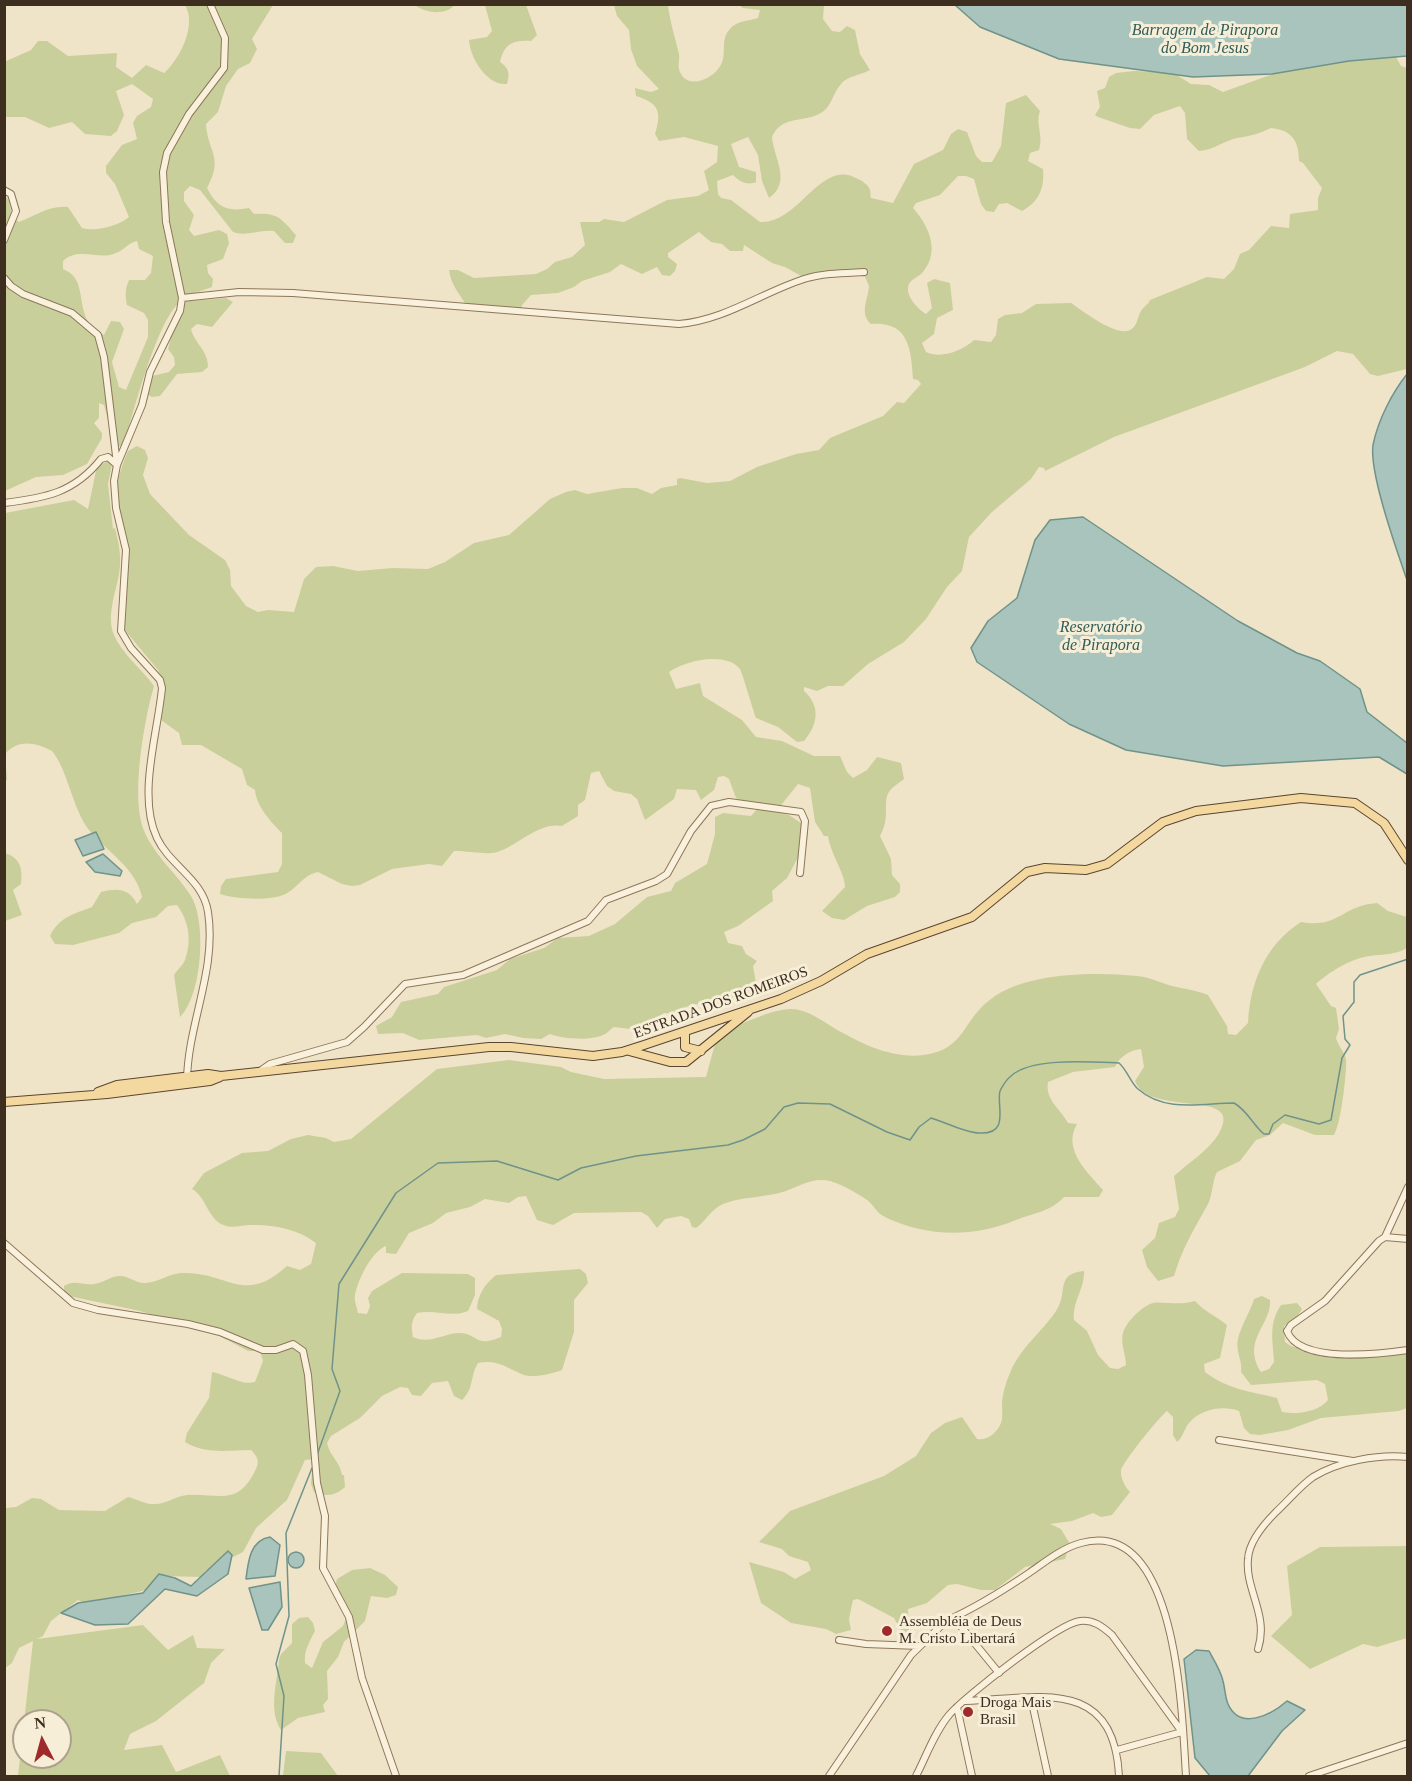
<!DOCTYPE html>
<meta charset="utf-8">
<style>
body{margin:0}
#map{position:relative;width:1412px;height:1781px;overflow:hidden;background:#f0e4c8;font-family:"Times New Roman",serif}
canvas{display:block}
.frame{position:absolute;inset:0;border:6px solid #3d2e20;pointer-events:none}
.north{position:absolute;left:12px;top:1709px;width:60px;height:60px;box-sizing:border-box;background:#f7eed8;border:2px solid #ada18e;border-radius:50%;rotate:354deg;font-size:16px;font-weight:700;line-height:24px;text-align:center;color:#3d2e20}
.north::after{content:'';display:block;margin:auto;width:21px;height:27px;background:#9e2a2b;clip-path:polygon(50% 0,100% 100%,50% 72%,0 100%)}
</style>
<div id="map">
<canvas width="1412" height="1781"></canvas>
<div class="frame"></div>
<div class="north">N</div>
</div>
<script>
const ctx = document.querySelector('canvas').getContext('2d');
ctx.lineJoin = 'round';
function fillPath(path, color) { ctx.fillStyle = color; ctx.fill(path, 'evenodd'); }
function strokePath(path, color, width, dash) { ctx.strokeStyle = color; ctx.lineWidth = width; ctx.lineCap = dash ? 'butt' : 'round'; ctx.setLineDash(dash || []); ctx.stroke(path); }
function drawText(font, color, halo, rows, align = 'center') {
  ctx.font = font + ' "Times New Roman",serif'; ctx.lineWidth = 6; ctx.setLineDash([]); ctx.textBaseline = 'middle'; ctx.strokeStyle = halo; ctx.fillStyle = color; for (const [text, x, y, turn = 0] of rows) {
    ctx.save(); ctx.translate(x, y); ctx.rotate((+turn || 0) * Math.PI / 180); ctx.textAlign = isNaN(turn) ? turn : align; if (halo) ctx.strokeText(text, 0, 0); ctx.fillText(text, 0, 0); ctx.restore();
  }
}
fillPath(new Path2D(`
 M185 5H273L252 39 257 49 250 63 238 69 226 86 218 112 206 124C208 153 224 157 207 188 217 208 228 212 249 208L254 214C277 212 281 218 296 235L293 243H285L274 231C260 229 246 237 233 232L200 190 190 186 184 192V201L194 215 189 230 194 236 219 230 227 234 229 243 223 259 207 265 208 273 213 279 212 287 195 293 192 301 226 298 233 302 212 327 197 324 191 329C195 344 208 350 208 367L202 372 177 374 160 396 152 397 145 393 152 376 169 372 175 365 174 357 168 349 180 302C156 322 134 412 123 446H115L104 405 99 403V418L94 423 102 433V438L87 464 63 475 36 477 5 491 4 193 9 201 12 217 19 222C35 216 50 205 68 207L82 228C96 232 118 226 129 217L115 184 106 173V166L122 145 137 139 133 123 137 116 151 107 153 99 132 84 116 91 124 115 117 131 111 136 85 134 72 122 49 128 25 117H5L4 62 31 50 38 41H47L68 56 117 53 116 67 132 78 146 65 164 73C180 59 197 25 185 5ZM137 241 139 249 153 256 151 273 145 280H129C125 289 125 295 127 305L144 313 148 320V337L126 390 119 387 112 362 124 329 120 322 111 321 104 335C69 318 93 281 63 269V261C79 246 99 261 116 253 124 250 128 243 137 241Z
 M414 5 455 4V5C444 16 427 13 414 5Z
 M485 5H526L537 35 531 41C513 40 504 44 500 62 509 68 510 73 507 84 487 86 470 58 469 40L487 37 492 31Z
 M614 5H668C670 22 675 37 679 54 680 60 677 66 680 72 687 89 710 80 718 69 729 57 719 42 729 30 736 21 747 21 758 18L760 10 743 8 739 5H824L823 19 832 31 840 32 847 26 855 30 860 54 870 70C861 75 847 76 841 84 832 94 832 108 819 114 801 123 782 115 772 137 774 159 792 182 769 198L762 181 758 155 748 137 731 144 739 167 756 172V182C747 186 739 181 733 175L717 181 718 194 721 198 731 200 760 222C799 224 820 159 856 178 861 180 869 185 870 190 871 193 870 196 871 198L893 203 914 164 943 150 951 134 958 129 967 132 976 156 982 162H992L1001 146 1006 103 1026 95 1040 111C1035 125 1044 135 1039 150L1030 153 1028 161 1043 169C1045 187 1039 202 1022 211L1007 203 999 204 994 212 986 211 981 204 974 179 966 176H958L940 195 916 203 913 208C928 225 941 250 923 272 919 277 912 278 909 284 904 295 918 309 926 314L932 308 927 283 934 279 950 283 953 310 937 318 934 334 922 343 926 352C941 359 962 351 974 340L991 342 996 335 998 319 1005 315 1022 313 1036 304 1071 303C1083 311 1116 337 1130 330 1138 326 1137 317 1141 311 1144 306 1148 305 1150 300L1207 277 1224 279 1234 269 1240 254 1249 250 1271 226 1289 228 1290 214 1318 210V198L1322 188 1303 163 1299 161C1299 140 1291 130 1271 128 1259 134 1250 136 1237 138 1223 141 1214 150 1199 151L1187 139 1185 113 1180 106 1154 115 1140 129 1130 128 1098 117 1095 115 1100 107 1097 91 1105 88 1109 77 1116 73 1134 71 1159 72 1175 74 1191 84 1209 85 1223 92 1306 62 1396 57 1401 66 1407 68V369L1378 376 1370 374 1353 354 1337 351 1305 367 1114 437 1045 471 1044 468 1039 467 1031 479 992 512 969 537 962 571 947 587 926 619 904 642 868 664 843 686H828L817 691 804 687V691C821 706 818 725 804 741L797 742 778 727 756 718C753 710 742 672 740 669 725 651 685 661 669 672L676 689 700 683 703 696 742 720 756 737 782 741 814 756H840L847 772 853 778 867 770 877 757 901 763 904 779C899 783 892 787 889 792 882 803 891 817 880 836L891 859 892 875 900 884V892L895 897 867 906 844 920 832 918 822 911 845 887C845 873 830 853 828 836H824L815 822 810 788 798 784 778 809 781 813 789 815 804 825 808 832 807 841 787 878 772 891 773 901 738 926 724 932 728 943 742 946 746 954 757 961 753 966 756 983 760 990C749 997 738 1004 724 1006 712 1009 691 996 679 1014L664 1013 638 1030 614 1027C610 1029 607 1034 603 1035 590 1041 563 1039 550 1034L541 1039 523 1038 505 1034 486 1038 477 1035 419 1040 403 1033 378 1034 376 1026 392 1017 401 1002 438 994 444 987 497 970 510 959 544 948 558 938 589 936 615 924 647 897 671 891 675 883 707 864 715 834V817L723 813 751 816 758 808 736 798 729 779 724 776 718 777 714 790 701 800 696 790 677 789 674 799 645 820 637 799 631 794 614 791 607 786 599 771 591 773 585 800 578 805V816L562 826C537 821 513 851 492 853 482 854 466 851 454 851L442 866 429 864 392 869 360 885 352 886 342 884 318 872C302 875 297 890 283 895 268 901 235 899 220 894L221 886 226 879 278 872 282 864V833C271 822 256 806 255 790L247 785 242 769 201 745H182L179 733 161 720 164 682 158 670 123 628C124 603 128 578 127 553 126 541 124 533 119 523 111 501 119 471 128 451L137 446 145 450 148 458 143 475 150 494 189 535 225 560 230 570 231 586 246 606 258 612 268 610 294 612 304 579 316 567 333 566 358 571 393 568 428 569 445 562 474 543 509 535 550 499 566 492 575 490 587 494 622 488H637L652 494 661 488 677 485V479L680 478 707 483 730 481 757 467 796 454 819 450 830 438 883 416 897 402 904 403 921 384 918 380 913 379C911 349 909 321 871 324 859 313 868 300 869 286L865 277 857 275 803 277 785 267 772 263 744 245 743 251H730L722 244 711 242 699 232 668 253V257L677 264 675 271 670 276 662 275 657 267 642 274 621 264 610 272 582 281 574 287 558 293 531 295 522 305 520 313 468 308C460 294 451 286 449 270H458L474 278 536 274 547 269 555 262 572 257 585 245 580 222H599L604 219 624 222 667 200 698 196 709 190 704 171 717 162 718 146 684 137 659 141 655 134C662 112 659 103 636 96L635 88 651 92 659 89 637 66 631 49 629 30 617 16Z
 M113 459 108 484 113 529 115 528C118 540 121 553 120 565 119 587 105 613 114 635 122 654 142 669 154 686 144 721 132 790 142 825 150 852 176 872 191 896 207 922 202 996 180 1017L174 975C177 970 183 965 185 960 192 940 189 921 177 905L168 906 156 917 132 923 119 933 73 945 55 944 50 936C59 917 74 914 92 907L101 892C117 888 129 888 137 904L142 897C136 868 107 852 89 830 72 808 68 770 52 751 35 742 18 739 5 754L7 780 5 781V513L74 500 88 509 97 466Z
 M5 853C20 858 23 868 21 884L13 890 22 915 5 921Z
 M1377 903 1388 911 1407 917V948C1396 955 1383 954 1370 956 1352 958 1329 972 1316 984L1331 1006 1336 1008 1339 1029 1336 1038C1338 1046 1344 1051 1346 1059 1347 1072 1341 1124 1334 1135H1315L1283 1123 1270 1135 1256 1140 1240 1161 1217 1172C1212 1182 1213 1194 1208 1204 1195 1227 1181 1251 1174 1276L1158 1281 1147 1267 1142 1250 1155 1238 1159 1223 1175 1217 1179 1209 1174 1176C1188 1163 1208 1151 1218 1135 1248 1086 1149 1119 1135 1081L1144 1067 1141 1049C1130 1050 1119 1057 1115 1067L1073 1072 1048 1082C1045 1100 1060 1108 1068 1123L1077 1124C1062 1149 1087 1172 1103 1190L1099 1197H1064C1050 1212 1034 1213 1016 1220 973 1238 924 1237 883 1216 876 1212 873 1204 867 1200 857 1193 841 1184 830 1181 812 1177 800 1186 786 1191 766 1198 743 1196 723 1204 711 1209 706 1221 696 1228L692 1227 689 1219 681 1216 665 1219 657 1228 648 1216 641 1212 574 1213 553 1225 537 1220 526 1196 518 1197 509 1203 485 1199 470 1207 446 1213 433 1223 409 1233 396 1254 386 1253V1246C371 1252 358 1280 355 1295 354 1301 357 1307 358 1313L367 1314 370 1306 368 1298 372 1291 402 1273 468 1274 475 1278V1295L468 1311C451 1318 435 1309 417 1313 411 1321 411 1327 413 1337 430 1345 443 1333 460 1333 479 1334 474 1348 501 1337L502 1329 499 1321 477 1309C477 1295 486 1283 496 1275L580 1269 586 1274 588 1283 574 1300V1332L562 1370C551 1374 534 1378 524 1375 506 1368 498 1359 478 1363 470 1376 474 1389 462 1400L454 1396 448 1381 432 1383 421 1396 412 1395 408 1388 400 1387 382 1396 360 1418 331 1436 327 1443C330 1457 340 1461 342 1475H344L345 1487C335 1496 326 1497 314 1492L311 1484 313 1459 305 1460 287 1500 256 1528 243 1552 205 1571 202 1577 162 1576 154 1579 150 1587 142 1591 86 1604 78 1600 51 1621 43 1636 37 1639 143 1625 168 1650 193 1635 197 1648 225 1649 211 1663 204 1683 156 1721 130 1734 124 1750 162 1745 176 1772 220 1755 230 1776H18L33 1641 19 1648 12 1663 5 1668V1508L16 1507 32 1498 41 1499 59 1510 105 1511 128 1497C137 1499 146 1505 155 1504 166 1504 176 1496 187 1495 219 1493 237 1507 255 1471 260 1462 258 1457 251 1450 229 1450 206 1455 185 1442L187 1433 209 1398 212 1372C226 1374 241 1386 255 1382L263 1361 260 1351H248L214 1333 140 1311 64 1295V1286C75 1279 82 1286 94 1284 104 1283 110 1276 120 1276 129 1276 137 1284 146 1283 158 1282 169 1274 181 1273 229 1271 243 1306 287 1266L300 1270 311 1264 316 1243C299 1229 271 1224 249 1225 239 1226 231 1229 221 1224 207 1216 206 1197 192 1189L204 1173 242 1153 268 1151 291 1139 308 1135 326 1138 334 1142 351 1139 437 1069 509 1060 561 1067 571 1072 604 1079 706 1077 715 1044 728 1027C749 1023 768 1010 789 1009 806 1008 821 1020 834 1028 862 1044 892 1059 924 1055 966 1049 962 1020 991 999 1026 972 1095 972 1137 976 1149 977 1161 983 1172 986 1184 989 1196 990 1208 995L1227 1026 1228 1034 1236 1035 1248 1023C1250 983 1265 945 1301 922 1338 929 1341 906 1377 903ZM24 1721H60V1757H24Z
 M1084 1271C1085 1288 1072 1302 1074 1320L1087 1331 1098 1355 1110 1368 1118 1369 1126 1365C1126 1355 1120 1343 1123 1333 1126 1322 1142 1306 1153 1303 1162 1301 1180 1306 1195 1301 1205 1312 1216 1316 1227 1325L1220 1358 1204 1364 1205 1372C1229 1390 1249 1391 1277 1398L1282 1412C1297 1415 1318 1412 1328 1400L1325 1384 1317 1380 1251 1385 1241 1372C1243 1361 1235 1351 1238 1339 1241 1326 1250 1312 1254 1299L1262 1296 1270 1300C1272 1325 1241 1340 1261 1372L1269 1369 1274 1362C1273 1340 1268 1324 1281 1305L1297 1303 1302 1309 1297 1317 1284 1326 1285 1342 1291 1346 1338 1358 1407 1352V1408L1399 1411 1321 1418 1288 1430 1260 1435 1250 1434 1244 1428 1239 1411C1224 1405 1201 1409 1190 1422 1184 1428 1184 1436 1177 1442L1173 1435V1417L1167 1411C1159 1417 1123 1462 1121 1470 1120 1477 1125 1487 1130 1492L1112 1515 1101 1517 1093 1513 1072 1521 1050 1524 1061 1529 1070 1544 1065 1559 1025 1567 995 1590H981L957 1584 948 1585 927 1603 908 1609 909 1630 906 1633 902 1632 894 1618 858 1599 853 1600 849 1619 851 1630 836 1634 826 1629 791 1623 761 1603 749 1562 784 1572 795 1579 811 1570 808 1562 789 1556 782 1549 759 1542 790 1511 884 1476 916 1456 931 1433 945 1423 962 1417 977 1439C987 1441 997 1433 1001 1423 1003 1418 1002 1410 1002 1405 1002 1395 1006 1382 1010 1373 1019 1349 1042 1332 1056 1311 1069 1292 1054 1274 1084 1271Z
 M1407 1546V1638L1377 1647 1363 1644 1310 1669 1271 1636 1292 1615 1287 1566 1320 1547Z
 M370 1568 385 1575 398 1587 396 1595 387 1598 371 1596 365 1621 344 1642 338 1657 327 1671 328 1699 323 1705 325 1712 298 1718 281 1730C268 1710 277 1683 279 1660L281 1654 292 1643V1624L299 1618 308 1617 313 1623 315 1631C309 1643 304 1650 305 1663L312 1668 323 1642 343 1626 346 1618 335 1587 337 1579 352 1570Z
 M286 1751 321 1753 338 1776H283Z`), '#c9cf9b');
const water = new Path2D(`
 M955 5H1407V56L1349 61 1272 74 1193 77 1059 59 980 27Z
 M1407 374V580C1397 551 1369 473 1373 445 1378 420 1392 393 1407 374Z
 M1083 517 1238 621 1297 653 1320 661 1360 689 1367 712 1407 743V774L1379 757 1223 766 1126 750 1069 724 977 662 971 648 988 621 1017 598 1035 540 1050 520Z
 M96 832 104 849 83 856 75 840Z
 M103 854 122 871 120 876 95 872 86 862Z
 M270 1537 280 1545 275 1576 246 1579C248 1562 250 1540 270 1537Z
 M228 1551 232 1555 228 1574 197 1596 165 1589 128 1624 95 1625 61 1613 78 1603 143 1593 159 1574 175 1578 191 1586Z
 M288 1560a8 8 0 1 1 16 0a8 8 0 1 1-16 0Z
 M280 1582 282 1607 268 1630H262L249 1588Z
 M1196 1650 1209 1651C1214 1660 1221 1671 1223 1681 1225 1688 1225 1697 1228 1704 1240 1731 1271 1715 1287 1701L1305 1710 1282 1731 1248 1776H1210L1195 1758 1184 1659Z`);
fillPath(water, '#a9c4bc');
strokePath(water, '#6f938a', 1.5);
strokePath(new Path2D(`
 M317 1455 340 1391 332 1369 339 1284 396 1193 438 1163 497 1161 558 1180 581 1168 636 1156 728 1145 743 1140 765 1129 784 1107 798 1103 830 1104 887 1132 910 1140 919 1127 931 1118C945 1122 966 1133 979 1133 1011 1135 996 1105 1000 1091 1002 1087 1007 1079 1011 1076 1031 1057 1092 1062 1119 1063 1127 1070 1131 1083 1138 1089 1165 1113 1203 1103 1234 1103 1247 1110 1253 1125 1264 1134H1269L1273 1124 1285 1115 1319 1124 1331 1120 1342 1058 1350 1045 1345 1039 1343 1016 1354 1002V982L1360 975 1408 959
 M279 1776 284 1696 276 1664 289 1616 286 1533 312 1468`), '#6f938a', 1.5);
const minor = new Path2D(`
 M4 190 11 194 16 211 4 240
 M4 278 11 286 23 294 72 313 98 335 104 357 117 464
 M182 298 239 292 293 293 679 324C725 320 761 293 804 279 824 273 844 273 864 272
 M4 503C45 498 74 493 101 459L108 457 117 465
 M260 1071 270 1064 347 1042 364 1027 405 984 463 975 588 921 606 900 656 881 667 874 691 831 711 806 729 802 801 812 805 821 800 873
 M187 1080C188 1023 217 970 208 912 203 879 170 866 157 838 137 796 158 732 162 688L160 680 131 648 121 631 126 550 116 508 114 481 117 465 142 405 150 372 180 311 182 298 166 222 163 172 167 153 189 114 224 68 225 38 210 4
 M1385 1237 1408 1187
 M1408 1239 1385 1237 1379 1241 1325 1301 1291 1325 1287 1331C1299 1364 1380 1354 1408 1350
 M4 1243 73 1303 98 1310 188 1324 220 1332 263 1350H276L293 1344 303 1351 308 1375 317 1483 325 1516 323 1568 349 1617 362 1678 396 1776
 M1219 1440 1353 1461
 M954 1618 999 1673
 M839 1640 866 1644 919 1646
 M1258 1649C1269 1615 1245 1590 1248 1559 1249 1541 1264 1524 1276 1512 1288 1501 1300 1486 1313 1477 1339 1461 1378 1454 1408 1457
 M1031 1698 1048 1776
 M966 1701C1039 1698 1114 1676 1119 1776
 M957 1707 972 1776
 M829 1776 911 1655 946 1621C975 1608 1004 1590 1029 1573 1045 1562 1062 1548 1081 1543 1179 1516 1182 1719 1186 1776
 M916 1776C926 1757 934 1733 949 1715 964 1697 1059 1623 1080 1621 1093 1619 1103 1627 1112 1635L1182 1732 1117 1750
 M1309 1776 1408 1743`);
const major = new Path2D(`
 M685 1032V1047L701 1051
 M629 1051 670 1062H686L748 1012
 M98 1092 117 1085 208 1074 221 1076 489 1047H511L593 1056 622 1052 644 1045 781 999 821 981 867 954 972 917 1027 872 1045 868 1086 870 1107 864 1163 822 1196 811 1301 798 1355 803 1384 823 1408 860
 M4 1102 107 1094 210 1081 220 1077`);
strokePath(minor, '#8d765c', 8);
strokePath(major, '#5b4430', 10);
strokePath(minor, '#faf1dc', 6);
strokePath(major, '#f3d9a0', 8);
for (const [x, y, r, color] of [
 [887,1631,6,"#9e2a2b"],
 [968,1712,6,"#9e2a2b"]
]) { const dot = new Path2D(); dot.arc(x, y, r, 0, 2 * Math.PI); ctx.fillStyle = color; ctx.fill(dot); strokePath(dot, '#f7eed8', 2); }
drawText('15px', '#3d2e20', '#f7eed8', [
 ["ESTRADA DOS ROMEIROS",721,1003,-20]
]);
drawText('15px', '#3d2e20', '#f7eed8', [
 ["Assembléia de Deus",899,1622],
 ["M. Cristo Libertará",899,1639],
 ["Droga Mais",980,1703],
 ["Brasil",980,1720]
], 'left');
drawText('italic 16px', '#2f5d5a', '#f7eed8', [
 ["Barragem de Pirapora",1205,31],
 ["do Bom Jesus",1205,49],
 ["Reservatório",1101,628],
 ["de Pirapora",1101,646]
]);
</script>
